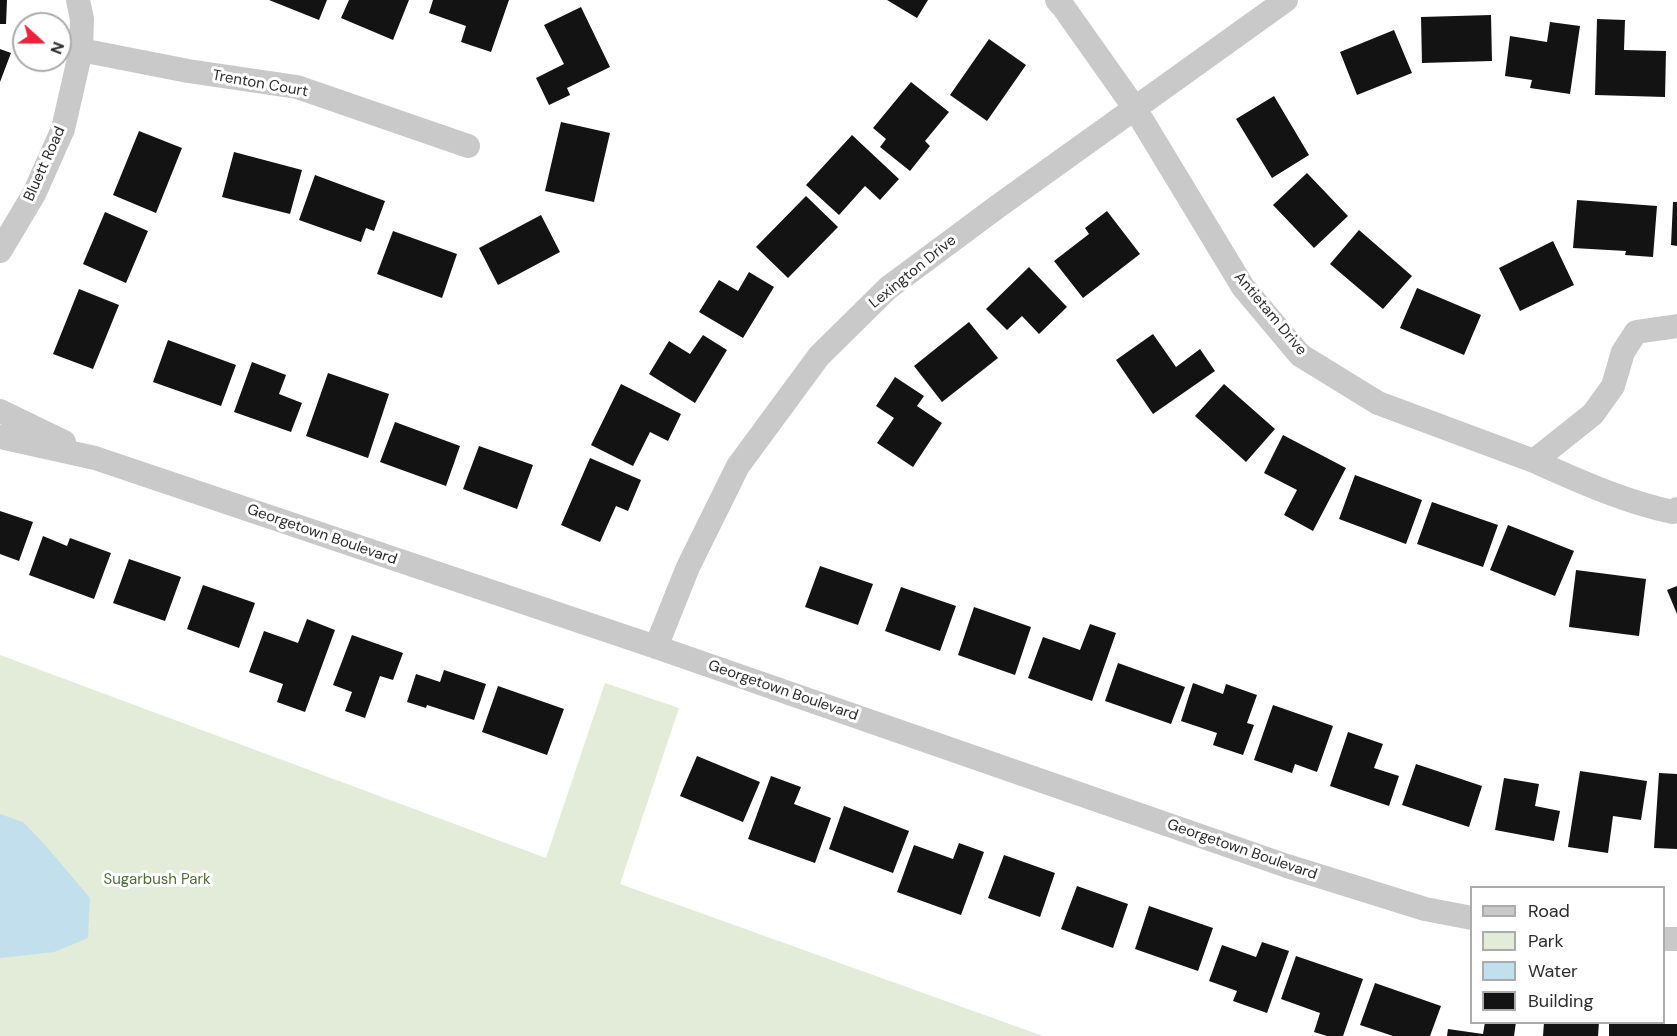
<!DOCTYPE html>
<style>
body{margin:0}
#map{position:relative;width:1677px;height:1036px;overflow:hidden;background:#fff;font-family:"DM Sans",sans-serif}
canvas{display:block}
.legend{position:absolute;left:1470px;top:886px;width:195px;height:138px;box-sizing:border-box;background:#fff;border:2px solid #ababab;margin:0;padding:8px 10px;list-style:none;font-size:18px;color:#2c2c2c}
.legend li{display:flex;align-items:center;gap:12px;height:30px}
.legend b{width:30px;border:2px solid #ababab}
.north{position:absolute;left:12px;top:12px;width:60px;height:60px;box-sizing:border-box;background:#fff;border:2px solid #ababab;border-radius:50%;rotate:111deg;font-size:16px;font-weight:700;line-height:24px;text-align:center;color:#2c2c2c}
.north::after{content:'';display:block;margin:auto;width:21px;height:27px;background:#f21f38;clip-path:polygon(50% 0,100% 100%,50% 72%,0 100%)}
</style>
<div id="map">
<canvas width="1677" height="1036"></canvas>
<ul class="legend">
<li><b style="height:8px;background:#c9c9c9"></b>Road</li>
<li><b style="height:16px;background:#e3ecd8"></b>Park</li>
<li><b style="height:16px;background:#c2dfed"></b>Water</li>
<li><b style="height:16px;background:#131313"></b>Building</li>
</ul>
<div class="north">N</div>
</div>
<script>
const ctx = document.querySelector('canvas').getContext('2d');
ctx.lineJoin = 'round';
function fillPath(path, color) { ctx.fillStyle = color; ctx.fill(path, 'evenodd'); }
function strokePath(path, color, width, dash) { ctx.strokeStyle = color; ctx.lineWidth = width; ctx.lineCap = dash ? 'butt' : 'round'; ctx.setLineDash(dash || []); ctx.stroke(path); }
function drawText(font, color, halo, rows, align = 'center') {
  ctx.font = font + ' "DM Sans",sans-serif'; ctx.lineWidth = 6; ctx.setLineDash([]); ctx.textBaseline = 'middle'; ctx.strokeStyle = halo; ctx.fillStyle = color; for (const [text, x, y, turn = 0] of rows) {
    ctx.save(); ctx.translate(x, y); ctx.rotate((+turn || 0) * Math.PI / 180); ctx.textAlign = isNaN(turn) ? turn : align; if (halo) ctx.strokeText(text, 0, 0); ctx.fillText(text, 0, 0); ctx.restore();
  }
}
fillPath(new Path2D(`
 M0 655 546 858 605 683 679 708 620 884 1043 1036H0Z`), '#e3ecd8');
fillPath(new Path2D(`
 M0 814 23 822 46 846 90 898 88 938 54 952 0 958Z`), '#c2dfed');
fillPath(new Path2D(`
 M0 0H7L6 24H0Z
 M269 0H327L319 20Z
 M349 0H409L393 40 341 18Z
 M433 0H509L491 52 461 42 466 26 429 13Z
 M887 0H928L917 18Z
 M581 7 610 67 567 88 570 95 549 105 536 78 564 64 544 25Z
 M1491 15 1492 61 1422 63 1421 17Z
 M1597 19 1625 20 1624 50 1666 51 1665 97 1595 95Z
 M1550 22 1580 26 1570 94 1530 88 1532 80 1505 76 1510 36 1547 42Z
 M1394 30 1412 73 1357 95 1340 52Z
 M989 39 1026 65 987 121 950 95Z
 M0 49 11 53 0 82Z
 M911 82 949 112 925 141 930 146 910 171 880 147 886 139 873 128Z
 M1274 96 1309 155 1272 178 1236 119Z
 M561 122 610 133 594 202 545 191Z
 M139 131 182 148 156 213 113 195Z
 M852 135 899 179 880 200 865 186 839 215 806 185Z
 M234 152 302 170 290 214 222 197Z
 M1307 173 1348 216 1314 248 1273 205Z
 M315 175 385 201 374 231 366 228 361 242 299 220Z
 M806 196 838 227 788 278 756 247Z
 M1577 200 1657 206 1653 257 1625 255 1626 251 1573 248Z
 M1673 202H1677V246L1671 245Z
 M1107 211 1140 254 1083 298 1054 261 1089 234 1085 228Z
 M105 212 148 231 126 283 83 264Z
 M541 215 560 252 498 285 479 248Z
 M1359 230 1412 276 1383 309 1330 264Z
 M393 231 457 254 442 298 377 274Z
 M1553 241 1574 285 1520 311 1499 268Z
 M1029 267 1067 307 1039 334 1022 316 1007 330 986 309Z
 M749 272 774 287 743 338 699 312 719 280 738 291Z
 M1417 288 1481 315 1464 355 1400 328Z
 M79 289 119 305 93 369 53 354Z
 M969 322 998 358 942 402 914 366Z
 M1153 334 1176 367 1200 349 1215 371 1153 414 1116 360Z
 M703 335 727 350 695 403 649 374 669 341 690 354Z
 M168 340 236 365 221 406 153 382Z
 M252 362 286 375 279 394 302 403 291 432 234 412Z
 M328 373 389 394 368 458 306 436Z
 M895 377 924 396 917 406 942 423 913 467 877 443 894 418 876 406Z
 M621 384 681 414 668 441 650 432 633 466 591 445Z
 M1224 384 1275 429 1246 462 1195 416Z
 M395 422 460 446 446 486 380 462Z
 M1283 435 1346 468 1313 531 1284 515 1297 490 1264 473Z
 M479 446 533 465 517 509 463 489Z
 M590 458 641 480 628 511 616 506 600 542 561 525Z
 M1355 475 1422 500 1406 544 1339 519Z
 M1432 502 1498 525 1483 567 1417 544Z
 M0 511 33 522 19 561 0 554Z
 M1508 525 1574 551 1555 596 1490 570Z
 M43 536 67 546 70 538 111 553 94 599 29 575Z
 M129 559 181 577 165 621 113 603Z
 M820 566 873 584 858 625 805 607Z
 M1576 570 1646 579 1639 636 1569 627Z
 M203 585 255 603 239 648 187 629Z
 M1677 586V614L1667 590Z
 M901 587 956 606 940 651 885 631Z
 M974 607 1031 627 1015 675 958 655Z
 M307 619 335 630 305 712 277 702 283 684 249 672 264 631 298 643Z
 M1090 624 1116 633 1092 701 1028 678 1043 637 1080 650Z
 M352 635 403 653 393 680 380 676 365 718 345 711 352 692 333 685Z
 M1118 663 1185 687 1171 724 1105 701Z
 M444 670 486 684 474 720 427 705 426 708 407 702 416 674 440 682Z
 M1193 683 1223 694 1226 684 1257 695 1247 723 1254 725 1243 755 1213 745 1217 733 1181 721Z
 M498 686 564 709 547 755 482 732Z
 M1273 705 1333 726 1317 772 1295 764 1292 773 1254 760Z
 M1348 732 1383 744 1374 768 1399 776 1389 806 1330 786Z
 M697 756 760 782 743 822 680 796Z
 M1416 764 1482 786 1469 827 1402 805Z
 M1580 771 1647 781 1641 820 1613 816 1608 853 1568 847Z
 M1659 773 1677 774V849L1654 848Z
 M771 776 801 787 794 804 831 818 815 863 748 839Z
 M1504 778 1539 784 1535 806 1560 811 1554 841 1495 830Z
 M844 806 909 831 893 873 829 849Z
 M959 843 984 852 961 915 897 892 914 845 953 859Z
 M1004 855 1055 873 1040 917 988 898Z
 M1077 886 1128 904 1113 948 1061 929Z
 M1149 906 1213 928 1198 971 1135 949Z
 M1262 942 1289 951 1267 1013 1233 1001 1237 991 1209 981 1222 945 1256 957Z
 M1296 956 1363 979 1343 1036H1327L1314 1032 1320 1013 1281 999Z
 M1375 983 1441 1006 1430 1036H1393L1360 1025Z
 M1485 1022H1516L1514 1036H1447L1448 1029 1483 1034Z
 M1544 1022H1599L1598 1036H1543Z
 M1609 1024H1677V1036H1609Z`), '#131313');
strokePath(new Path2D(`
 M1057 0 1064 8 1134 107 1243 287 1300 355 1378 403 1534 461
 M81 50 188 71 297 87 468 146
 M0 251 34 194 63 129 81 50 82 19 78 0
 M1677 326 1636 332 1623 352 1613 386 1593 414 1534 461C1579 481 1625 502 1673 512L1677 509
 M0 411 64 442
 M0 437 95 458 656 647 1287 866 1425 909 1472 918
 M656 647 688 567 738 466 819 356 888 288 997 207 1286 0
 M1664 939H1677`), '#c9c9c9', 24);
drawText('15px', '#2c2c2c', '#fff', [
 ["Trenton Court",260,84,10],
 ["Bluett Road",45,164,-66],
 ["Lexington Drive",913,272,-39],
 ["Antietam Drive",1270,314,50],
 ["Georgetown Boulevard",322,535,19],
 ["Georgetown Boulevard",783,691,19],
 ["Georgetown Boulevard",1242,850,19]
]);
drawText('15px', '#516b37', '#fff', [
 ["Sugarbush Park",157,880]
]);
</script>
